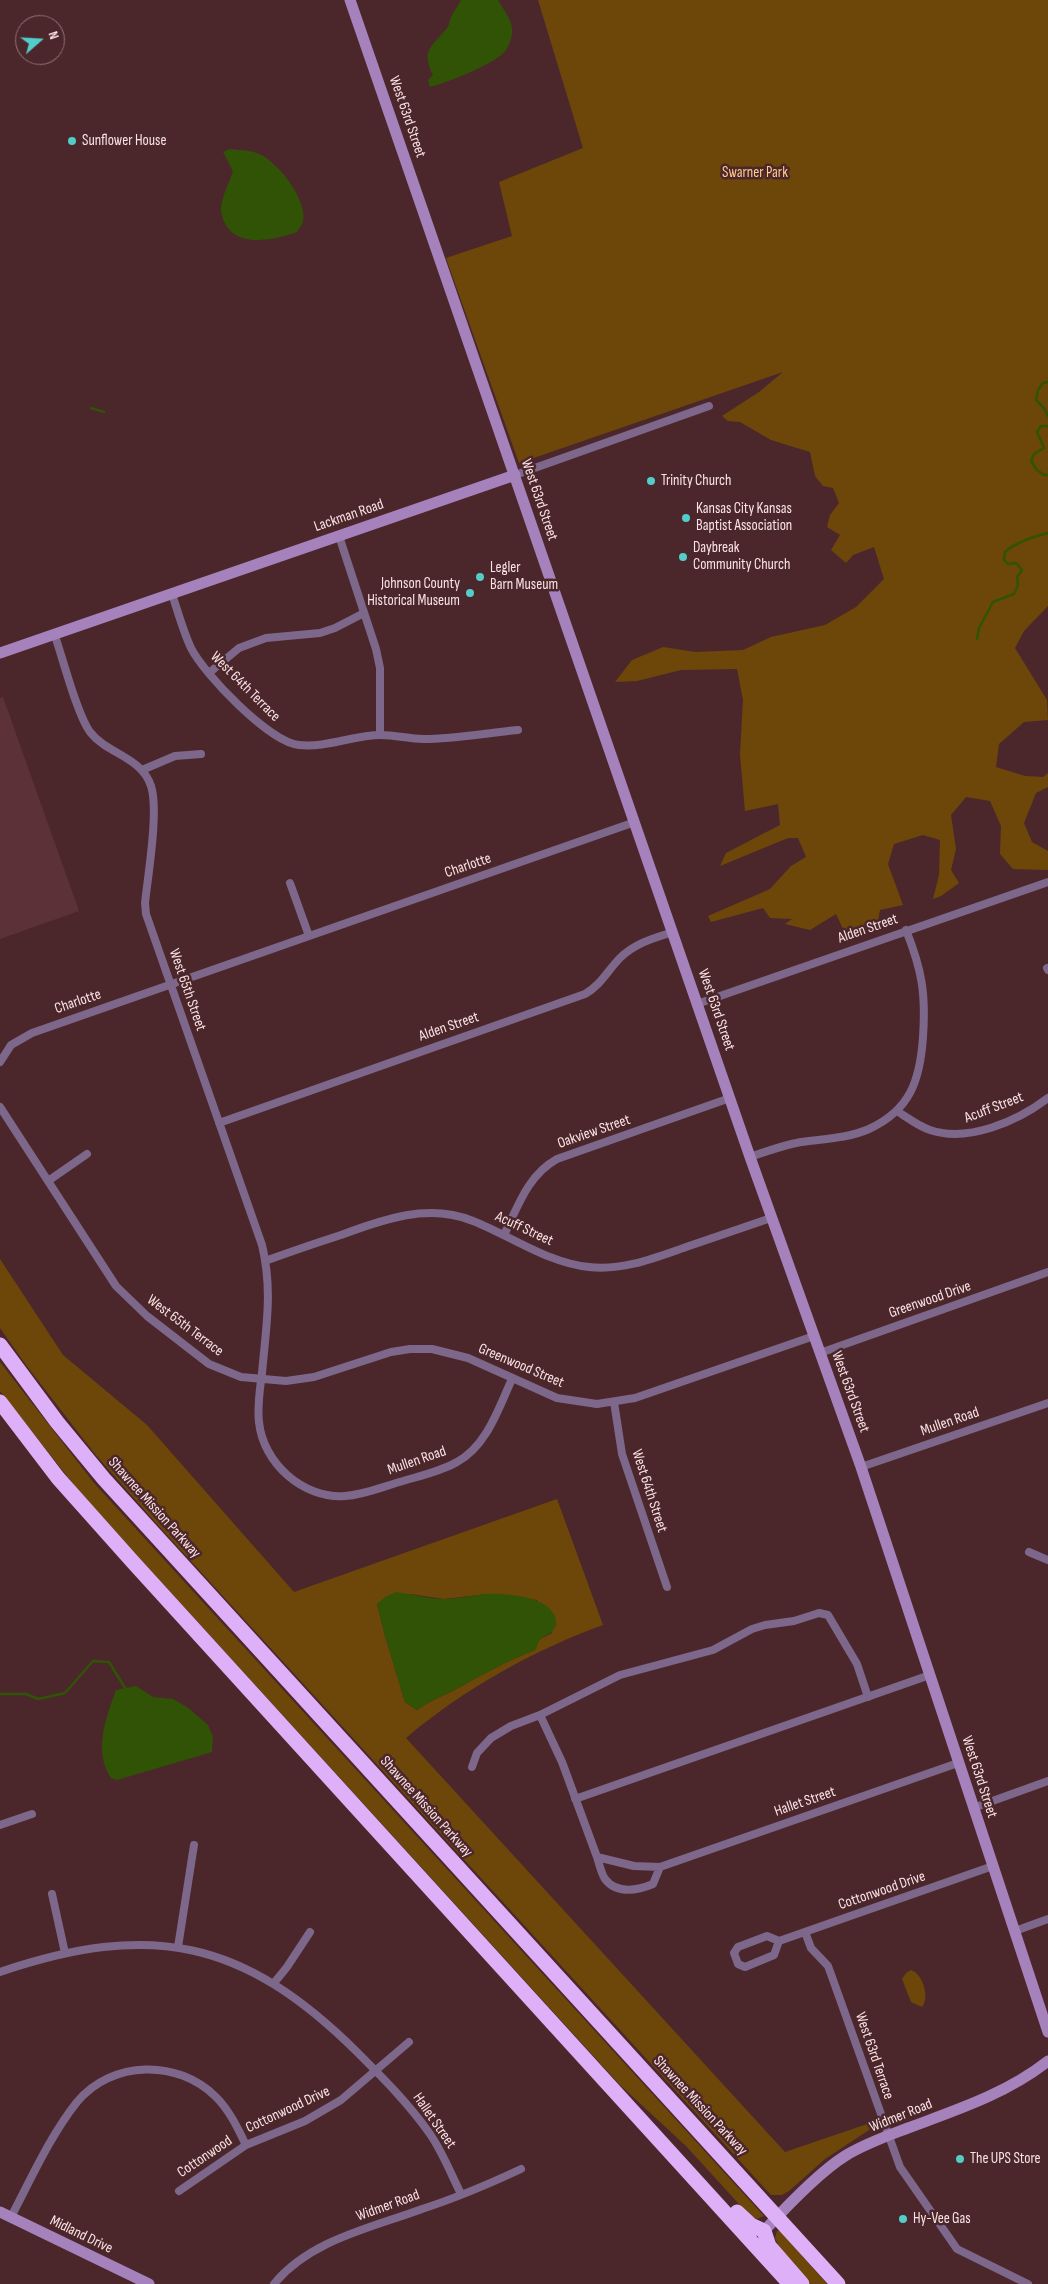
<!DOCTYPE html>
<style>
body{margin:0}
#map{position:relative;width:1048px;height:2284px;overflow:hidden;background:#4b272c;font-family:"Sofia Sans Condensed",sans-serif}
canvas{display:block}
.north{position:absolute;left:15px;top:15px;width:50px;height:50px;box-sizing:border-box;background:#4b272c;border:1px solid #917276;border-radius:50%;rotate:71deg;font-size:14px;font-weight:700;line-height:20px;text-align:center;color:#fbe2e4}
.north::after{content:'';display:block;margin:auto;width:18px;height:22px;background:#53cdca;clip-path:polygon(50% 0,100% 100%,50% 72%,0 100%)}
</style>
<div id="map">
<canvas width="1048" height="2284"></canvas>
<div class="north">N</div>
</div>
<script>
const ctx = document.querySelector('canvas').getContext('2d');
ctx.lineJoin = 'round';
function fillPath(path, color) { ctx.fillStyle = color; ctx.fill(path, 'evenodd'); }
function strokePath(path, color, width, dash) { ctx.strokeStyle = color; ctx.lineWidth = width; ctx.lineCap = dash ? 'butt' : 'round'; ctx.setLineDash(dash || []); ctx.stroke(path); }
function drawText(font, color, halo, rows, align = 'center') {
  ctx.font = font + ' "Sofia Sans Condensed",sans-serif'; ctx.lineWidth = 5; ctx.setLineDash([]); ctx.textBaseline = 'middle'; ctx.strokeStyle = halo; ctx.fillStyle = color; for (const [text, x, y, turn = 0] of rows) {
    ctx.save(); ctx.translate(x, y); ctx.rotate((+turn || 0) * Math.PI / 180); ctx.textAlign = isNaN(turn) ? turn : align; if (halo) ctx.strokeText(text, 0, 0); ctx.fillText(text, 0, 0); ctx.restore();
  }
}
fillPath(new Path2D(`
 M3 697 79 911 0 939V698Z`), '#5c3137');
fillPath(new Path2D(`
 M538 0H1048V606L1024 631 1015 648 1047 700 1048 720 1024 722 999 744 996 767 1025 776 1043 777 1048 773V787L1036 793 1024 823 1032 842 1048 851V870L1013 869 1000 854 1001 826 990 801 966 797 951 815 956 849 951 870 959 883 941 896 933 899 939 875 940 840 923 835 894 844 888 864 903 905 880 910 877 926 846 935 836 914 810 930 785 924 792 919 770 918 763 908 711 922 708 916 770 889 791 866 806 857 798 838H788L720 866 726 853 780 825 778 804 745 811 740 755 743 700 737 669 681 670 637 681 615 682 632 660 663 647 695 652 743 650 771 637 825 625 856 607 884 579 874 547 853 555 846 563 831 550 840 535 827 527 830 515 839 503 833 488 823 486 815 476 810 452 771 440 740 422 728 421 722 416 759 392 783 372 519 463 446 258 512 236 499 182 583 148Z
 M0 1259 63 1355 147 1425 294 1592 557 1499 603 1625C534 1650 462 1690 406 1738L785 2152 876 2121 875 2126 825 2159 789 2191 782 2195H771L157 1524 95 1454 26 1365 0 1328ZM410 1594 444 1599 488 1594 537 1600 552 1633 539 1640 535 1650C508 1660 484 1674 458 1688 444 1696 430 1700 417 1710L405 1702 385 1636 377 1604Z
 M0 1362 94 1483 764 2216 757 2219 749 2215 686 2146 620 2085 82 1495 0 1391Z
 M911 1970C923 1974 930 1998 922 2007L911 2002 902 1979 906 1973Z
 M777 2231H780L827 2284H811L781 2250 775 2238Z`), '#6d4709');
fillPath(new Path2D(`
 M461 0H498C503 9 511 18 512 28 513 35 510 44 506 50 496 64 446 83 430 87L428 80 433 75C420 49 433 46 447 28 450 24 449 21 451 17 454 11 458 6 461 0Z
 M230 149C238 150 249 150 257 153 277 160 308 200 303 222 302 225 299 229 297 232 277 239 242 248 227 227 224 222 221 215 221 208 222 196 229 183 233 171L223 152Z
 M396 1592C412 1594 428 1599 445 1599 459 1599 472 1595 486 1594 506 1593 558 1597 556 1624 555 1633 546 1634 540 1640 538 1642 537 1646 535 1650 508 1660 484 1674 458 1688 444 1696 430 1700 417 1710L405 1702 385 1636 377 1604 385 1597Z
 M136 1686 153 1697 173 1699 187 1707 208 1725 213 1737 212 1752 117 1780 111 1778C93 1752 106 1717 116 1690Z`), '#305305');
strokePath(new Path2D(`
 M1048 382 1043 383 1038 390 1036 400 1044 408 1048 416
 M91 408 104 412
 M1048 426H1041L1037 432 1044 448 1034 454 1031 461 1037 470 1044 475H1048
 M977 639 979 628 993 602 1014 594 1018 585 1017 577 1022 570 1016 563 1008 564 1004 560 1005 552C1016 542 1033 537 1048 533
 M0 1694H26L38 1699 65 1693 93 1661 109 1662 125 1688`), '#305305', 2.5);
strokePath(new Path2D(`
 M515 475 709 406
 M339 536 376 649 380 668V735
 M172 594C178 612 183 631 191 648 204 674 269 742 299 745 327 748 353 735 381 735 396 735 409 739 423 739 455 739 486 733 518 730
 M55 636C63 659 77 714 90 732 107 754 142 757 151 786 159 810 148 875 145 903L146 914 262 1245C273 1291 266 1327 262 1373 260 1389 257 1406 259 1422 263 1463 303 1499 345 1496 362 1495 377 1489 393 1484 414 1477 438 1473 457 1462 487 1446 499 1407 512 1379
 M209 673 239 648 266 638 320 633 335 628 364 613
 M142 770 175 756 201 754
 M290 883 309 936
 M1047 968 1048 970
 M697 1004 1048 882
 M0 1062 11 1045 32 1033 635 822
 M0 1107 116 1286 147 1316 209 1364 241 1377 286 1381 314 1377 391 1352 410 1349H432L468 1358 557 1398 597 1404 635 1398 814 1336
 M897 1111C908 1118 918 1126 930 1130 968 1143 1018 1121 1048 1098
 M219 1123 585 994C601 985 608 970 620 958 635 943 654 938 673 932
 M750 1157C767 1151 784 1145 801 1142 823 1139 849 1138 869 1129 910 1110 920 1081 923 1037 926 994 922 970 906 930
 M48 1181 87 1154
 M504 1235C518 1206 528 1175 557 1159L730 1098
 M265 1261C290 1252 316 1243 341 1235 384 1219 428 1203 473 1221 511 1236 548 1263 589 1267 624 1271 657 1257 689 1246 716 1237 744 1227 771 1218
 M820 1353 1048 1272
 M614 1402 622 1454 667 1587
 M861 1467 1048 1403
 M1029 1552 1048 1560
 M540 1715 562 1762 597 1857 634 1866 660 1867 958 1763
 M472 1767 477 1753 491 1738 511 1726 540 1715 620 1675 713 1650 752 1629 765 1625 794 1621 819 1613 828 1615 857 1664 868 1697
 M575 1799 930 1675
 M973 1808 1048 1781
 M0 1825 32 1814
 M597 1857C599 1863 601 1873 605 1879 617 1895 639 1890 653 1884L660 1867
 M52 1894 65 1953
 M1015 1931 1048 1919
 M805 1932 811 1948 828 1966 832 1977 900 2167 957 2249 1028 2284
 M779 1941 774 1955 745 1967 738 1964 734 1953 738 1947 767 1936 779 1941 993 1866
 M178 1947 194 1845
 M0 1972C151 1921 243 1939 357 2052 383 2078 409 2104 430 2134 443 2153 451 2174 461 2194
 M274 1983 287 1967 310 1932
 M179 2191 246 2145 305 2121 341 2100 409 2042
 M11 2217C31 2179 50 2136 77 2102 112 2060 178 2059 216 2097 230 2111 238 2129 246 2145
 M274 2284C310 2240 371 2228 422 2209 456 2198 489 2184 521 2169`), '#7d678b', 8);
strokePath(new Path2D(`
 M350 0 750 1157 861 1467 1048 2032
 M0 653 515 475
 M0 2212 149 2284
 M764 2231C786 2207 818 2173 845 2156 864 2144 887 2136 908 2128 956 2110 1006 2094 1048 2061`), '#a682bc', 11);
strokePath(new Path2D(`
 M0 1345 57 1422 104 1479 838 2284
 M0 1402 58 1478 132 1561 790 2284
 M737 2212 751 2225 764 2231 769 2246 802 2284`), '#ddb0f7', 15);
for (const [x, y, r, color] of [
 [72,141,5,"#53cdca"],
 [651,481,5,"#53cdca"],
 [686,518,5,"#53cdca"],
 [683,557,5,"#53cdca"],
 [480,577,5,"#53cdca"],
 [470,593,5,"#53cdca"],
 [960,2159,5,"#53cdca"],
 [903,2219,5,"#53cdca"]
]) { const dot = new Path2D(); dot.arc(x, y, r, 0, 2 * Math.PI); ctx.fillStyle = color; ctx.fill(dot); strokePath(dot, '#4b272c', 2); }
drawText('15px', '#fbe2e4', '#4b272c', [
 ["West 63rd Street",407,117,71],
 ["West 63rd Street",539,500,71],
 ["Lackman Road",349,516,-19],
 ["West 64th Terrace",245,687,45],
 ["Charlotte",468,866,-19],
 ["Alden Street",868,929,-19],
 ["West 65th Street",187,990,71],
 ["Charlotte",78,1002,-19],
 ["West 63rd Street",716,1010,71],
 ["Alden Street",449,1027,-19],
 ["Acuff Street",994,1108,-21],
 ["Oakview Street",594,1132,-19],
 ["Acuff Street",524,1229,25],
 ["Greenwood Drive",930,1300,-19],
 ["West 65th Terrace",185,1326,37],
 ["Greenwood Street",521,1366,23],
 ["West 63rd Street",850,1392,70],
 ["Mullen Road",950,1422,-19],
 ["Mullen Road",417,1461,-19],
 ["West 64th Street",649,1491,72],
 ["Shawnee Mission Parkway",154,1508,48],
 ["West 63rd Street",979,1777,72],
 ["Hallet Street",805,1802,-19],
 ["Shawnee Mission Parkway",426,1807,48],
 ["Cottonwood Drive",882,1891,-19],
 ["West 63rd Terrace",874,2056,71],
 ["Shawnee Mission Parkway",700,2106,47],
 ["Cottonwood Drive",288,2110,-25],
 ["Widmer Road",901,2116,-22],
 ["Hallet Street",434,2121,55],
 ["Cottonwood",205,2157,-34],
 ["Widmer Road",388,2206,-20],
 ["Midland Drive",81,2235,26]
]);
drawText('15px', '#fbe2e4', '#4b272c', [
 ["Sunflower House",82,141],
 ["Trinity Church",661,481],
 ["Kansas City Kansas",696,509],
 ["Baptist Association",696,526],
 ["Daybreak",693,548],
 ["Community Church",693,565],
 ["Legler",490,568],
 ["Barn Museum",490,585],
 ["Johnson County",460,584,"right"],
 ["Historical Museum",460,601,"right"],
 ["The UPS Store",970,2159],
 ["Hy-Vee Gas",913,2219]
], 'left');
drawText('15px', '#ffcc8d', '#4b272c', [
 ["Swarner Park",755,173]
]);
</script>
